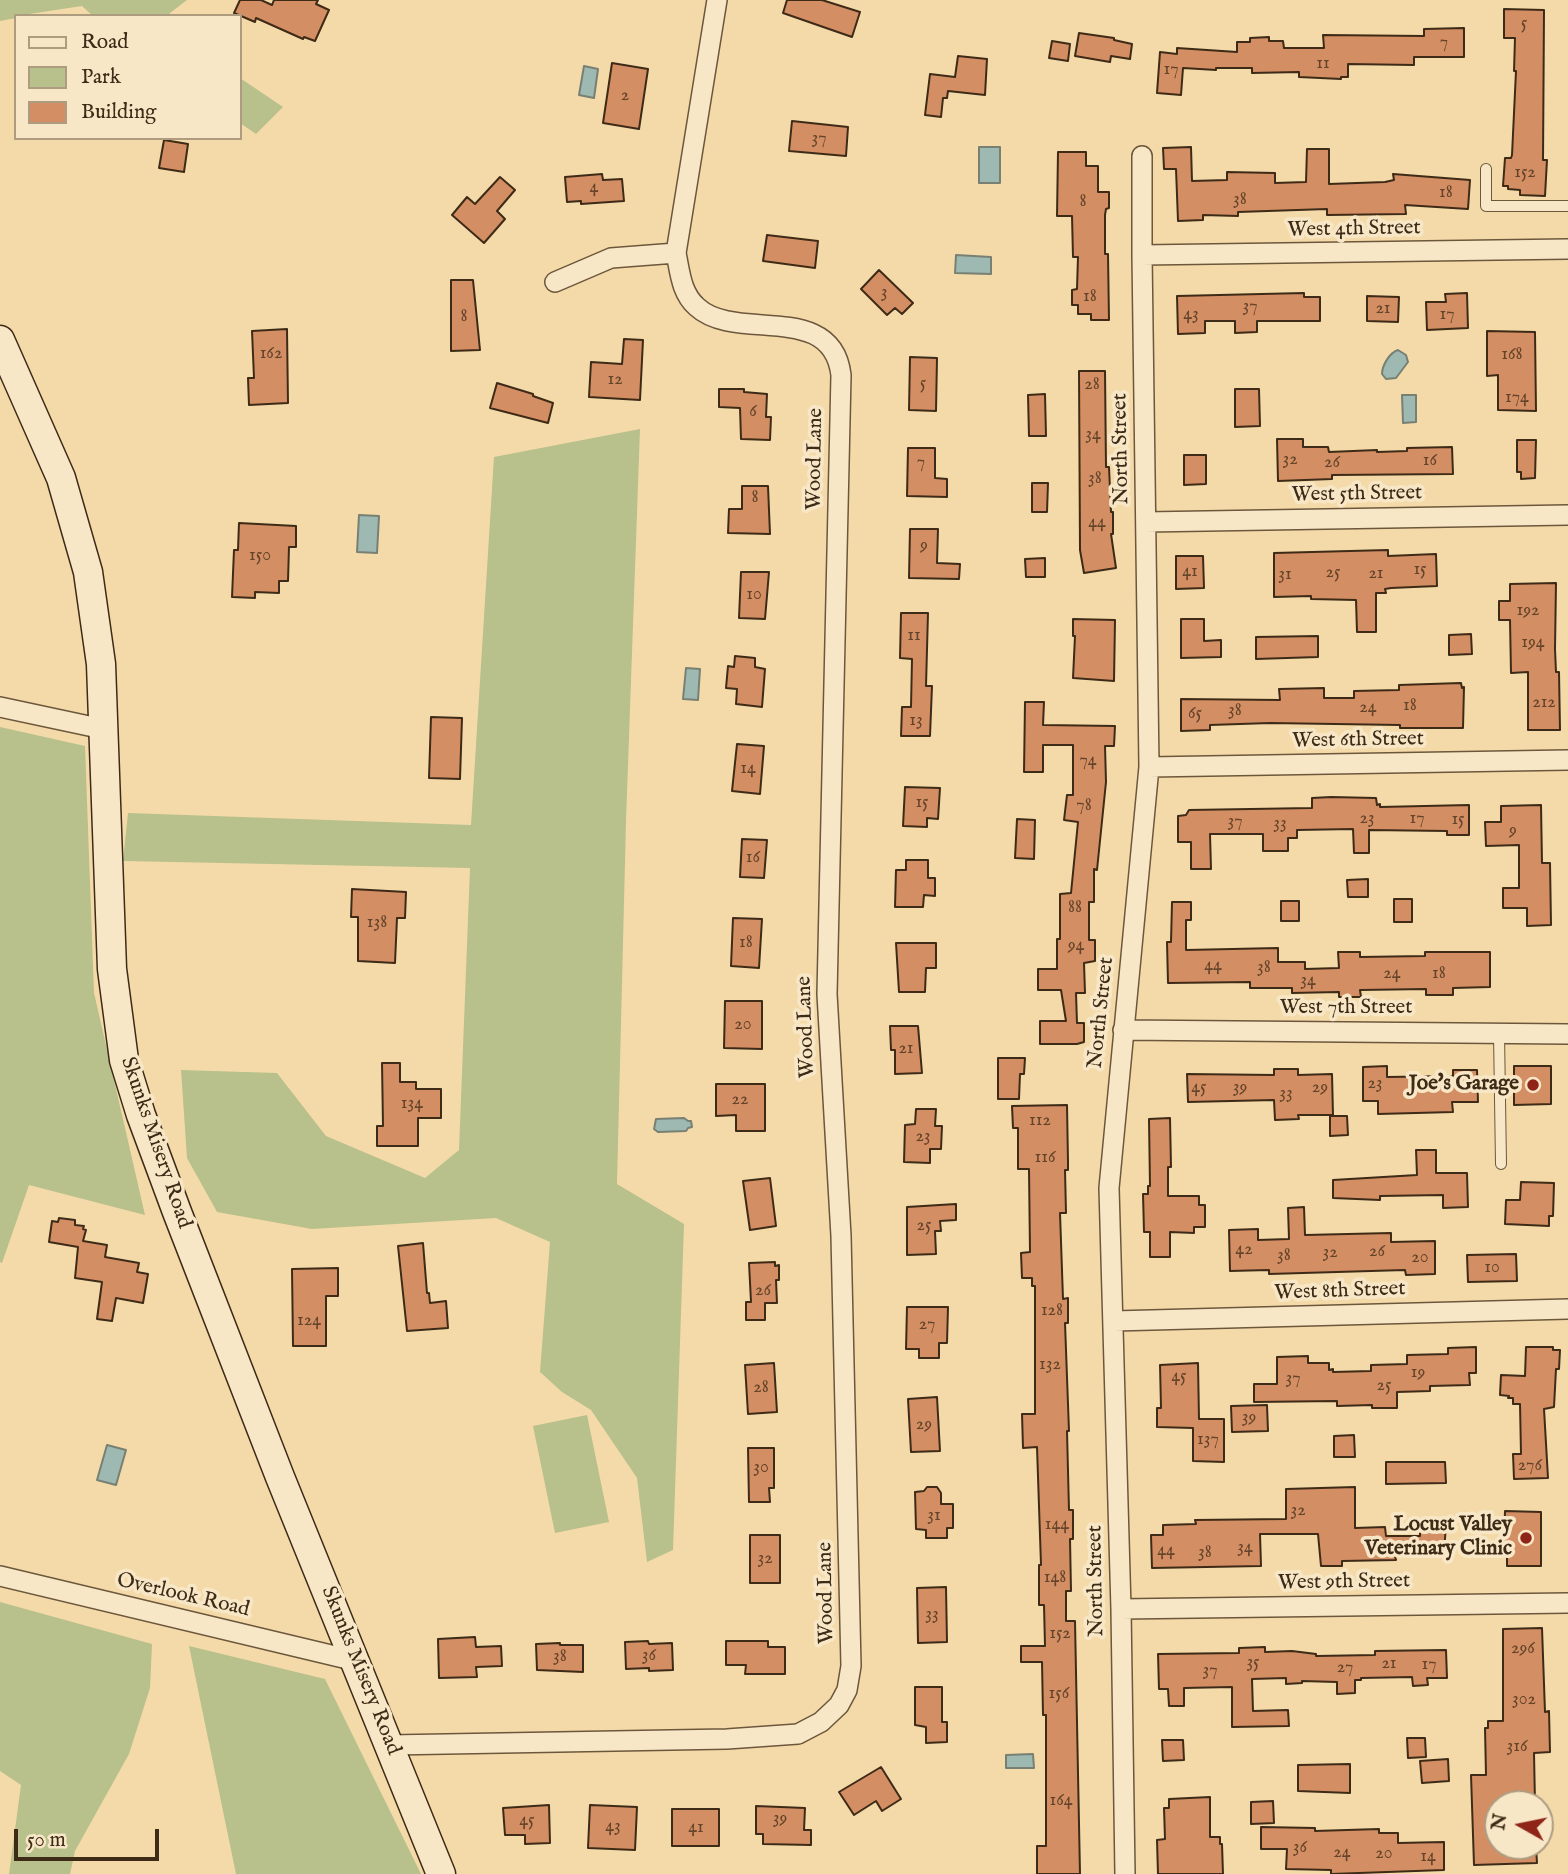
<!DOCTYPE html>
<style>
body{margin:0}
#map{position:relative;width:1568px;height:1874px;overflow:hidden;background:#f4daa9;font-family:"IM FELL English",serif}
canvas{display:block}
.legend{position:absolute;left:14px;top:14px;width:228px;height:126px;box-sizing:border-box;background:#f8e7c7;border:2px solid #ae9c81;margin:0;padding:9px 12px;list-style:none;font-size:21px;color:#3e2b17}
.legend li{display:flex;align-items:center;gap:14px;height:35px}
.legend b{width:35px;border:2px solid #ae9c81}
.north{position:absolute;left:1484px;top:1790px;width:70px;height:70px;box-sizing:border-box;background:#f8e7c7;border:2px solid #ae9c81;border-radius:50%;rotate:279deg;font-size:19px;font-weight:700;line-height:28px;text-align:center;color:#3e2b17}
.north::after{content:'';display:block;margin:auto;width:24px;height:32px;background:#8f2418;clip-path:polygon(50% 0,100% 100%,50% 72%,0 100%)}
.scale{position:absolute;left:14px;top:1829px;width:145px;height:32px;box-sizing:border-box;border:4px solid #3e2b17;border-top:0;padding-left:9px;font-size:21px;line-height:24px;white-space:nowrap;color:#3e2b17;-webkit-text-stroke:5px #f8e7c7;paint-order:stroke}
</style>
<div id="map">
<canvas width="1568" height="1874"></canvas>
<ul class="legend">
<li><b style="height:9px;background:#f8e7c7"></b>Road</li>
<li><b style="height:19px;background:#b8c08b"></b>Park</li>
<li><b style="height:19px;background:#d48e63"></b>Building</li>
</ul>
<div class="north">N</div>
<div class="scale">50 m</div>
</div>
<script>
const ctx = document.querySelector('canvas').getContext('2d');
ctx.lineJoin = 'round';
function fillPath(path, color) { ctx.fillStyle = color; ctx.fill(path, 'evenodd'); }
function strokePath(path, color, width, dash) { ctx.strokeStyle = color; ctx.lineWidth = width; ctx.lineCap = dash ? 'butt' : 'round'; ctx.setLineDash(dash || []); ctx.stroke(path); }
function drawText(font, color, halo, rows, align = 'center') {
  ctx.font = font + ' "IM FELL English",serif'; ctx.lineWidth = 7; ctx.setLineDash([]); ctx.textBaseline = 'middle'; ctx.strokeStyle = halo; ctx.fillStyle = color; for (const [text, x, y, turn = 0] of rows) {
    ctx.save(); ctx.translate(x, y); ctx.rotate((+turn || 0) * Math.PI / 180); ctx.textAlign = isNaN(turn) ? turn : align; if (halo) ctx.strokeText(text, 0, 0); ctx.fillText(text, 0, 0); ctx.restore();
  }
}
fillPath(new Path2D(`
 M0 0H187L170 13V16H93L82 6 16 16V18L0 21Z
 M240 78 283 107 256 134 240 123Z
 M640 429 626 821 617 1184 684 1224 673 1550 647 1562 637 1478 591 1410 562 1392 540 1372 550 1242 496 1218 312 1229 217 1212 187 1158 181 1070 277 1073 326 1136 425 1178 459 1150 470 868 123 861 128 813 471 825 494 457Z
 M0 727 85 746 94 993 145 1215 29 1185 2 1263 0 1262Z
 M587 1415 609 1522 555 1533 533 1426Z
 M0 1602 152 1644 150 1688 129 1754 75 1851 70 1874H9L21 1785 0 1771Z
 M189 1646 325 1679 421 1874H236Z`), '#b8c08b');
const water = new Path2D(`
 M584 66 598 69 594 98 579 95Z
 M979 147H1000V183H979Z
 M956 255 991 257V274L955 273Z
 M1398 350 1406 355 1408 362 1396 378 1386 379 1382 374C1382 366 1389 353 1398 350Z
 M1402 395H1416V422L1403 423Z
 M359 515 379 516 377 553 357 552Z
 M686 668 700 669 698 700 683 699Z
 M684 1118 688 1121H691L692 1127 688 1128 686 1131 658 1132 654 1129 656 1119Z
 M107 1445 126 1450 116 1485 97 1480Z
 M1033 1754 1034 1768H1006V1755Z`);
fillPath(water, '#9eb9b1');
strokePath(water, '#788073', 2);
const building = new Path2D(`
 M240 0H261L272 5 274 0H318L316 4 329 10 315 41 304 37 303 39 256 18 255 22 234 13Z
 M787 0H822L860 12 852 37 783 13Z
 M1504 9 1544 10 1543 160H1547L1545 196 1520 195V190L1508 189V186H1503L1505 158H1511L1512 155 1516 71H1514L1515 38H1504Z
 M1464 28V57H1414V65L1348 64V77H1341V79L1299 77V72L1252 73V68H1216V70L1183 68 1181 95 1157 93 1160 52 1177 54V48L1237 52V42H1250V38L1269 37V41H1283L1284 48H1324L1323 35 1424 36V29Z
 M1079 33 1114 38V40L1132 44 1130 59 1111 56 1110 62 1075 56Z
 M1052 41 1070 44 1068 61 1049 58Z
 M958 56 987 59 985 95 948 91 947 98H943L941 117 925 115 930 74 955 77Z
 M612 63 648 69 639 129 603 123Z
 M792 121 848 127 846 156 789 151Z
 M164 140 188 144 184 172 159 168Z
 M1191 147 1192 181 1227 180V172L1275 173V183L1306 182 1307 149H1329V184L1385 182 1394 180 1393 174 1470 180 1468 209 1405 205 1406 214 1327 215V209L1238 212V216L1203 215V220L1178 221 1176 169H1164L1163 148Z
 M1058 152H1086V166H1098V192H1109V208L1106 209 1105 215V254H1108L1109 320H1091V314H1078V305H1072V290L1077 289 1078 257H1073L1072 216H1057Z
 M602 174 603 180 622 179 624 201 581 204V201L567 202 565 177Z
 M500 177 515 190 497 211 505 219 484 243 452 215 467 197 475 204Z
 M767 235 818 241 815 268 763 261Z
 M879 270 913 303 902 314 895 308 887 315 861 289Z
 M451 280H473L480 350 451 351Z
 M1304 293V297H1320V321H1257V332L1235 333V321H1205V333L1178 334 1177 296Z
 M1467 293 1468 328 1427 330 1426 302H1446L1445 294Z
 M1367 296 1399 297 1398 322 1367 321Z
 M287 329 288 403 249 405 248 378H254L252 331Z
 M1487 331 1535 332 1536 411 1498 410V375L1487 376Z
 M624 339 643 340 640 400 589 397 591 362 622 364Z
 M910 357 937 358 936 411 909 410Z
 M1079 371H1105L1106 467H1109L1111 512H1113V534H1111L1116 568 1084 573 1080 550Z
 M497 383 533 394V396L553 403 548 423 490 408Z
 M719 389H744V392L767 394 766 417H771L770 440 741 439 740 408 719 407Z
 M1235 389H1259L1260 426 1235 427Z
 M1045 394 1046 436H1029L1028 395Z
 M1277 439H1303V447H1328L1329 452 1377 450V452L1407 451V448L1452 447 1453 474 1332 475V479L1278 481Z
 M1517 440H1536L1535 478 1521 479V472H1517Z
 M908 448H935V478L947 479V497L907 496Z
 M1184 455H1206V484L1184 485Z
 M1032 483H1048L1047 512H1032Z
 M742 486H768L770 534 728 533 729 509H742Z
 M239 523 296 526V547H289L288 581H279V593L255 592V598L232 597 234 550H238Z
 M910 529H938L937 563 960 564 959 579 909 578Z
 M1388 550V556L1436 554 1437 586 1391 588 1385 589 1386 593H1376V632H1357L1356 600 1311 599V596L1274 597V553Z
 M1176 556H1203L1204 588 1176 589Z
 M1045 558V577H1026L1025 559Z
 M741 572H769L765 619 739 618Z
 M1556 583 1555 649 1556 672H1559L1560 730H1528V672L1511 673 1510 620H1499V601H1510V584Z
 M901 613H928L926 686H932L930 736H901L902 707H911L912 659 900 658Z
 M1073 619 1115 620 1114 681 1073 678 1075 636H1073Z
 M1181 619H1204V641L1221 640V657L1181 658Z
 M1471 634 1472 654 1449 655V635Z
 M1318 636V657L1256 659V637Z
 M735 656 755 658V667L765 669 762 707 736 704 737 689 726 688 728 666 734 667Z
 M1461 683 1462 688 1464 687 1463 728H1400V725L1270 723 1210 725V730L1181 731V699L1280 700 1279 689 1324 688V698H1354V691L1399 690V685Z
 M1025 702H1044L1043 725 1115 726 1114 746H1105L1106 782 1097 870 1094 869V902H1089V940H1095V961L1084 963 1085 993H1076L1077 1023H1084V1042L1077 1044H1040V1021H1066L1061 990H1038V969H1057V939H1060V894L1071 893 1078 822 1064 820 1067 795H1073V745H1043V772H1024Z
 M431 717 462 718 460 779 429 778Z
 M737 744 764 746 760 794 732 791Z
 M905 787 940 788 938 819 927 818V827L903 826Z
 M1331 797 1376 798 1377 805 1380 804V807L1469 805V835H1447V831L1369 830V853H1354L1353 829 1297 830V838H1288V851H1263V834H1210L1211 869H1191V842H1178V816L1186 815 1189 810 1312 808V798Z
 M1541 805 1542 863H1550L1551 925 1527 926V908H1503V888H1519V845L1486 846 1485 822H1501V806Z
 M1017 819 1035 820 1034 859 1015 858Z
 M742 839 767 840 764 878 740 877Z
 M906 860H928V878H935V896L924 895 923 907H895L896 870H906Z
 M1368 879V897H1348L1347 880Z
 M352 889 406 892 405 918H397L395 963 358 961V917H351Z
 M1394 899H1412V922H1394Z
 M1281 901H1299V921H1281Z
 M1172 902H1191V920H1186V950L1278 948V962H1305V969L1339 968 1338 952H1360V957L1425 956V952H1490V987L1453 988V995H1426V989L1360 990 1361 997H1339V992L1292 993V988H1250V982L1168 983 1167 942H1171Z
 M733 918 762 919 759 968 731 966Z
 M896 943H936V968H926L925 992H899Z
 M725 1001H762V1049L724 1048Z
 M890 1026H918L922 1073 895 1074V1050H891Z
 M998 1058H1025L1024 1074H1020L1019 1099H998Z
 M382 1063H400V1082H416V1089H441V1118H418V1146H377V1126H383Z
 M1387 1066V1077L1453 1076V1070H1477L1478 1102H1452L1453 1112 1378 1114V1101H1363V1067Z
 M1514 1066H1551V1104L1514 1105Z
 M1274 1069H1298V1075L1332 1074 1333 1115H1298L1299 1119 1275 1120 1274 1100 1188 1102 1187 1074 1274 1075Z
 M716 1084H765V1131H736V1115L716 1116Z
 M1067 1105 1068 1162V1170H1065L1066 1213H1060L1063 1299 1068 1298V1323H1065L1069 1431H1067L1069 1510H1073V1539H1070L1071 1591H1066V1621H1075L1080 1874H1037V1846H1046V1715H1043L1042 1662H1021V1646H1045L1044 1605H1039V1565H1041L1037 1447 1023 1448 1022 1414H1035V1286H1032V1278H1022L1021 1253 1030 1252 1029 1169H1018V1128H1013L1012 1106Z
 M916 1109H936L935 1126H942L941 1149H930V1163L904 1162 905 1125 915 1124Z
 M1330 1116H1347L1348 1135 1330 1136Z
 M1170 1118 1171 1167H1168V1196H1199V1205H1205V1227H1194V1233L1170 1232V1257H1150V1232H1144L1143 1194H1148V1186H1150L1149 1119Z
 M1416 1150H1436V1173H1467L1468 1207 1443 1208V1195L1380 1196V1200L1333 1198V1180L1417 1175Z
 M770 1178 776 1226 750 1230 743 1181Z
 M1521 1182 1554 1183 1553 1216H1549V1226L1505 1224 1506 1200H1520Z
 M956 1204V1220L940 1221 941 1231H935L936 1254 907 1255V1207Z
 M1304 1207 1305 1235 1391 1233V1242L1435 1241V1274L1406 1275 1405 1270 1269 1274V1270L1230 1271 1229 1230 1258 1229V1240L1289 1239 1288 1208Z
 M59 1218 75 1220V1225L84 1226 83 1229 86 1230 83 1241 107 1245 105 1257 139 1263 137 1272 148 1274 143 1303 116 1298 112 1321 97 1319 102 1282 75 1278 78 1247 49 1242 52 1221 58 1222Z
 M423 1243 427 1293H429L430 1303 446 1301 448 1328 407 1331 398 1246Z
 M1516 1254 1517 1281 1468 1282 1467 1255Z
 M775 1262V1266L779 1265V1280H776L777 1303H765V1320H746V1302H751L749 1263Z
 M338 1268V1296H326V1346H293L292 1269Z
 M907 1307H948L947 1343H939V1358H919V1349H906Z
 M1476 1347V1373H1469L1470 1385 1430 1386V1391L1397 1392V1408H1372V1405L1337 1406V1401L1254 1402V1384H1277V1357L1308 1356V1363H1329V1370L1333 1369V1372L1371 1371V1365L1407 1364V1355L1448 1354V1348Z
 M1526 1347H1553V1350H1560L1559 1369H1556L1554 1407 1544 1409 1548 1478 1514 1479 1513 1454H1521L1520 1404H1513V1398H1508L1509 1396 1500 1395 1501 1375 1525 1376Z
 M774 1363 777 1412 748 1414 745 1365Z
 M1198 1363 1199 1419H1224V1462L1193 1461V1428L1157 1427V1408H1161L1160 1365Z
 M937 1397 940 1451 911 1452 908 1399Z
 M1267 1405 1268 1431 1232 1432 1231 1406Z
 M1354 1435 1355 1457H1334V1436Z
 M748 1448H774V1488H769L770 1502H749Z
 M1386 1462H1445L1446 1483 1386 1484Z
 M927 1487H937L941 1493V1504H953V1528H947V1538H926V1530L916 1529 915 1492 924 1491Z
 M1355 1487V1528L1385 1527 1386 1536H1420V1523H1446L1444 1555 1395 1556 1396 1560 1342 1561V1566H1321L1318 1534H1260L1261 1566 1152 1568 1151 1535H1163V1525L1196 1524 1195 1520 1286 1519V1489Z
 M1505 1511 1541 1512V1566H1507V1542H1504Z
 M750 1535H780V1583H750Z
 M946 1587 947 1642 918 1643 917 1588Z
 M1542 1628 1545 1712 1549 1711 1550 1752 1534 1753 1535 1804H1498V1846H1536L1537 1863 1474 1865 1471 1775H1486L1485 1728H1488V1721H1503V1629Z
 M475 1637 476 1647 501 1646 502 1666 476 1667 477 1677 439 1678 438 1639Z
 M648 1641 649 1644 672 1643 673 1670 649 1671V1668L626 1669 625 1642Z
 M726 1641H768V1647H785V1674H745L746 1665H726Z
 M560 1643V1645H583V1672L537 1670 536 1644Z
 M1265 1647V1652L1292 1651 1316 1654V1656L1375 1655V1651L1446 1650 1447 1678H1427L1428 1685 1413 1686 1412 1677 1361 1678V1680H1355V1693L1337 1694V1682L1302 1681V1683L1286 1684V1678L1252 1679 1253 1711 1288 1710 1289 1726 1232 1727V1687L1184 1688V1706H1169L1168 1689H1159L1158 1654 1239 1653V1648Z
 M915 1687H942V1722H947V1742L926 1743V1727L915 1725Z
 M1407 1738H1425L1426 1757 1408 1758Z
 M1162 1740H1183L1184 1760 1163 1761Z
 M1448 1759 1449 1781 1422 1783 1420 1761Z
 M1350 1764V1793L1298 1791V1765Z
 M881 1767 901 1799 882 1811 876 1801 854 1815 839 1792Z
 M1210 1797V1837H1220V1844H1222L1223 1874H1158L1157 1840 1165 1839 1164 1808H1169V1799Z
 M1273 1801 1274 1823 1251 1824V1802Z
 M549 1805 550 1843 525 1844V1835H505L503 1808Z
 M590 1805 637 1807 635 1850 588 1848Z
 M756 1806 805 1808 804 1830H811V1845L763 1844V1834H756Z
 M672 1809H719V1846H672Z
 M1261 1827 1315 1828V1831L1379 1829V1833H1398V1843L1444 1842V1870L1331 1874V1870L1286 1869 1287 1849H1261Z`);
fillPath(building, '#d48e63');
strokePath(building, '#3e2b17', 2);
const service = new Path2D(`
 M1486 169V206H1568
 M1499 1033 1501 1164`);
const minor = new Path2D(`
 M1142 255 1568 249
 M555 282 611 258 676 253
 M1146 522 1568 515
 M0 707 103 729
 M1149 767 1568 760
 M1123 1030 1568 1034
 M1114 1321 1568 1309
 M0 1576 356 1661
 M1121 1609 1568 1603
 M390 1745 727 1739 798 1734 821 1722 839 1705 847 1690 851 1666 841 1236 827 994 841 375C832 300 736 343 697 307 681 293 680 272 676 253L717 0
 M1125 1874 1121 1609 1109 1188 1149 767 1142 255V156`);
const secondary = new Path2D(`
 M0 340 61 478 88 572 101 664 112 969 124 1060 141 1115 177 1212 280 1477 441 1874`);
strokePath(service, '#6c573c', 12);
strokePath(minor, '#6c573c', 22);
strokePath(secondary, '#3e2b17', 31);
strokePath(service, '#f8e7c7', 10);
strokePath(minor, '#f8e7c7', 19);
strokePath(secondary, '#f8e7c7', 28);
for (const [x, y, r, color] of [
 [1533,1085,7,"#8f2418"],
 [1526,1538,7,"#8f2418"]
]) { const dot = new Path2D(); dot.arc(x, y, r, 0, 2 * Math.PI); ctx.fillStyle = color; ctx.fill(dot); strokePath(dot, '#f8e7c7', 2.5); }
drawText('18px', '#64442a', null, [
 ["5",1524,24],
 ["7",1444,43],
 ["11",1323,64],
 ["17",1171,70],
 ["2",625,96],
 ["37",819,139],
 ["152",1525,173],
 ["4",594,188],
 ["18",1446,193],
 ["38",1240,200],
 ["8",1083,202],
 ["3",884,293],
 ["18",1090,297],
 ["37",1250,307],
 ["21",1383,309],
 ["43",1191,315],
 ["17",1447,315],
 ["8",464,317],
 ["162",271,354],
 ["168",1512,355],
 ["12",615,380],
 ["5",923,384],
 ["28",1092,385],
 ["174",1517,398],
 ["6",753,412],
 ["34",1093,435],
 ["32",1290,460],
 ["16",1430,461],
 ["7",921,463],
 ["26",1332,463],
 ["38",1095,479],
 ["8",755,498],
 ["44",1097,523],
 ["9",924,546],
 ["150",260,556],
 ["15",1420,570],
 ["41",1190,572],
 ["25",1333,573],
 ["21",1376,574],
 ["31",1285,575],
 ["10",754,595],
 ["192",1528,611],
 ["11",914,636],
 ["194",1533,643],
 ["212",1544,703],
 ["18",1410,706],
 ["24",1368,708],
 ["38",1235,711],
 ["65",1195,714],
 ["13",916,721],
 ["74",1088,761],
 ["14",748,769],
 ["15",922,803],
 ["78",1084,806],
 ["23",1367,819],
 ["17",1417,819],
 ["15",1458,820],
 ["37",1235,822],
 ["33",1280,824],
 ["9",1513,831],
 ["16",753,858],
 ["88",1075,908],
 ["138",377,923],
 ["18",746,943],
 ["94",1076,946],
 ["44",1213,966],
 ["38",1264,968],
 ["24",1392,974],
 ["18",1439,974],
 ["34",1308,981],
 ["20",743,1025],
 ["21",906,1049],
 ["23",1375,1084],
 ["45",1199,1088],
 ["39",1240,1088],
 ["29",1320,1088],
 ["33",1286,1094],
 ["22",740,1100],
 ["134",412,1104],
 ["112",1040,1121],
 ["23",923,1137],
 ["116",1045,1158],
 ["25",924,1226],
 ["42",1244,1250],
 ["26",1377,1252],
 ["32",1330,1253],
 ["38",1284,1256],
 ["20",1420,1258],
 ["10",1492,1268],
 ["26",763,1291],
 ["128",1052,1311],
 ["124",309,1321],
 ["27",927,1325],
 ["132",1050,1365],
 ["19",1418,1373],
 ["45",1179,1377],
 ["37",1293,1379],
 ["25",1384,1386],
 ["28",761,1388],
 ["39",1249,1418],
 ["29",924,1425],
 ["137",1208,1440],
 ["276",1530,1466],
 ["30",761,1468],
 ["32",1298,1511],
 ["31",934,1516],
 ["144",1057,1525],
 ["34",1245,1548],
 ["44",1166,1551],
 ["38",1205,1553],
 ["32",765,1559],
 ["148",1055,1578],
 ["33",932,1615],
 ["152",1060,1634],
 ["296",1523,1649],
 ["36",649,1656],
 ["38",560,1657],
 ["35",1253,1663],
 ["21",1389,1664],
 ["17",1429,1665],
 ["27",1345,1668],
 ["37",1210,1671],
 ["156",1059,1694],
 ["302",1524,1700],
 ["316",1517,1747],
 ["164",1061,1801],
 ["39",780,1819],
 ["45",527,1821],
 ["43",613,1827],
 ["41",696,1828],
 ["36",1300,1848],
 ["24",1342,1853],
 ["20",1384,1854],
 ["14",1428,1857]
]);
drawText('21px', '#3e2b17', '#f8e7c7', [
 ["West 4th Street",1354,230,-1],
 ["North Street",1122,449,-91],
 ["Wood Lane",816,459,-89],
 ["West 5th Street",1357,495,-1],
 ["West 6th Street",1358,741,-1],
 ["West 7th Street",1346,1009],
 ["North Street",1102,1013,-84],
 ["Wood Lane",807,1027,-92],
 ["Skunks Misery Road",155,1143,71],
 ["West 8th Street",1340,1292,-2],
 ["North Street",1097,1581,-91],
 ["West 9th Street",1344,1583,-1],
 ["Wood Lane",827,1593,-91],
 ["Overlook Road",183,1596,13],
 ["Skunks Misery Road",360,1671,68]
]);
drawText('bold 21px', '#3e2b17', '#f8e7c7', [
 ["Joe's Garage",1519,1085],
 ["Locust Valley",1512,1526],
 ["Veterinary Clinic",1512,1550]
], 'right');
</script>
